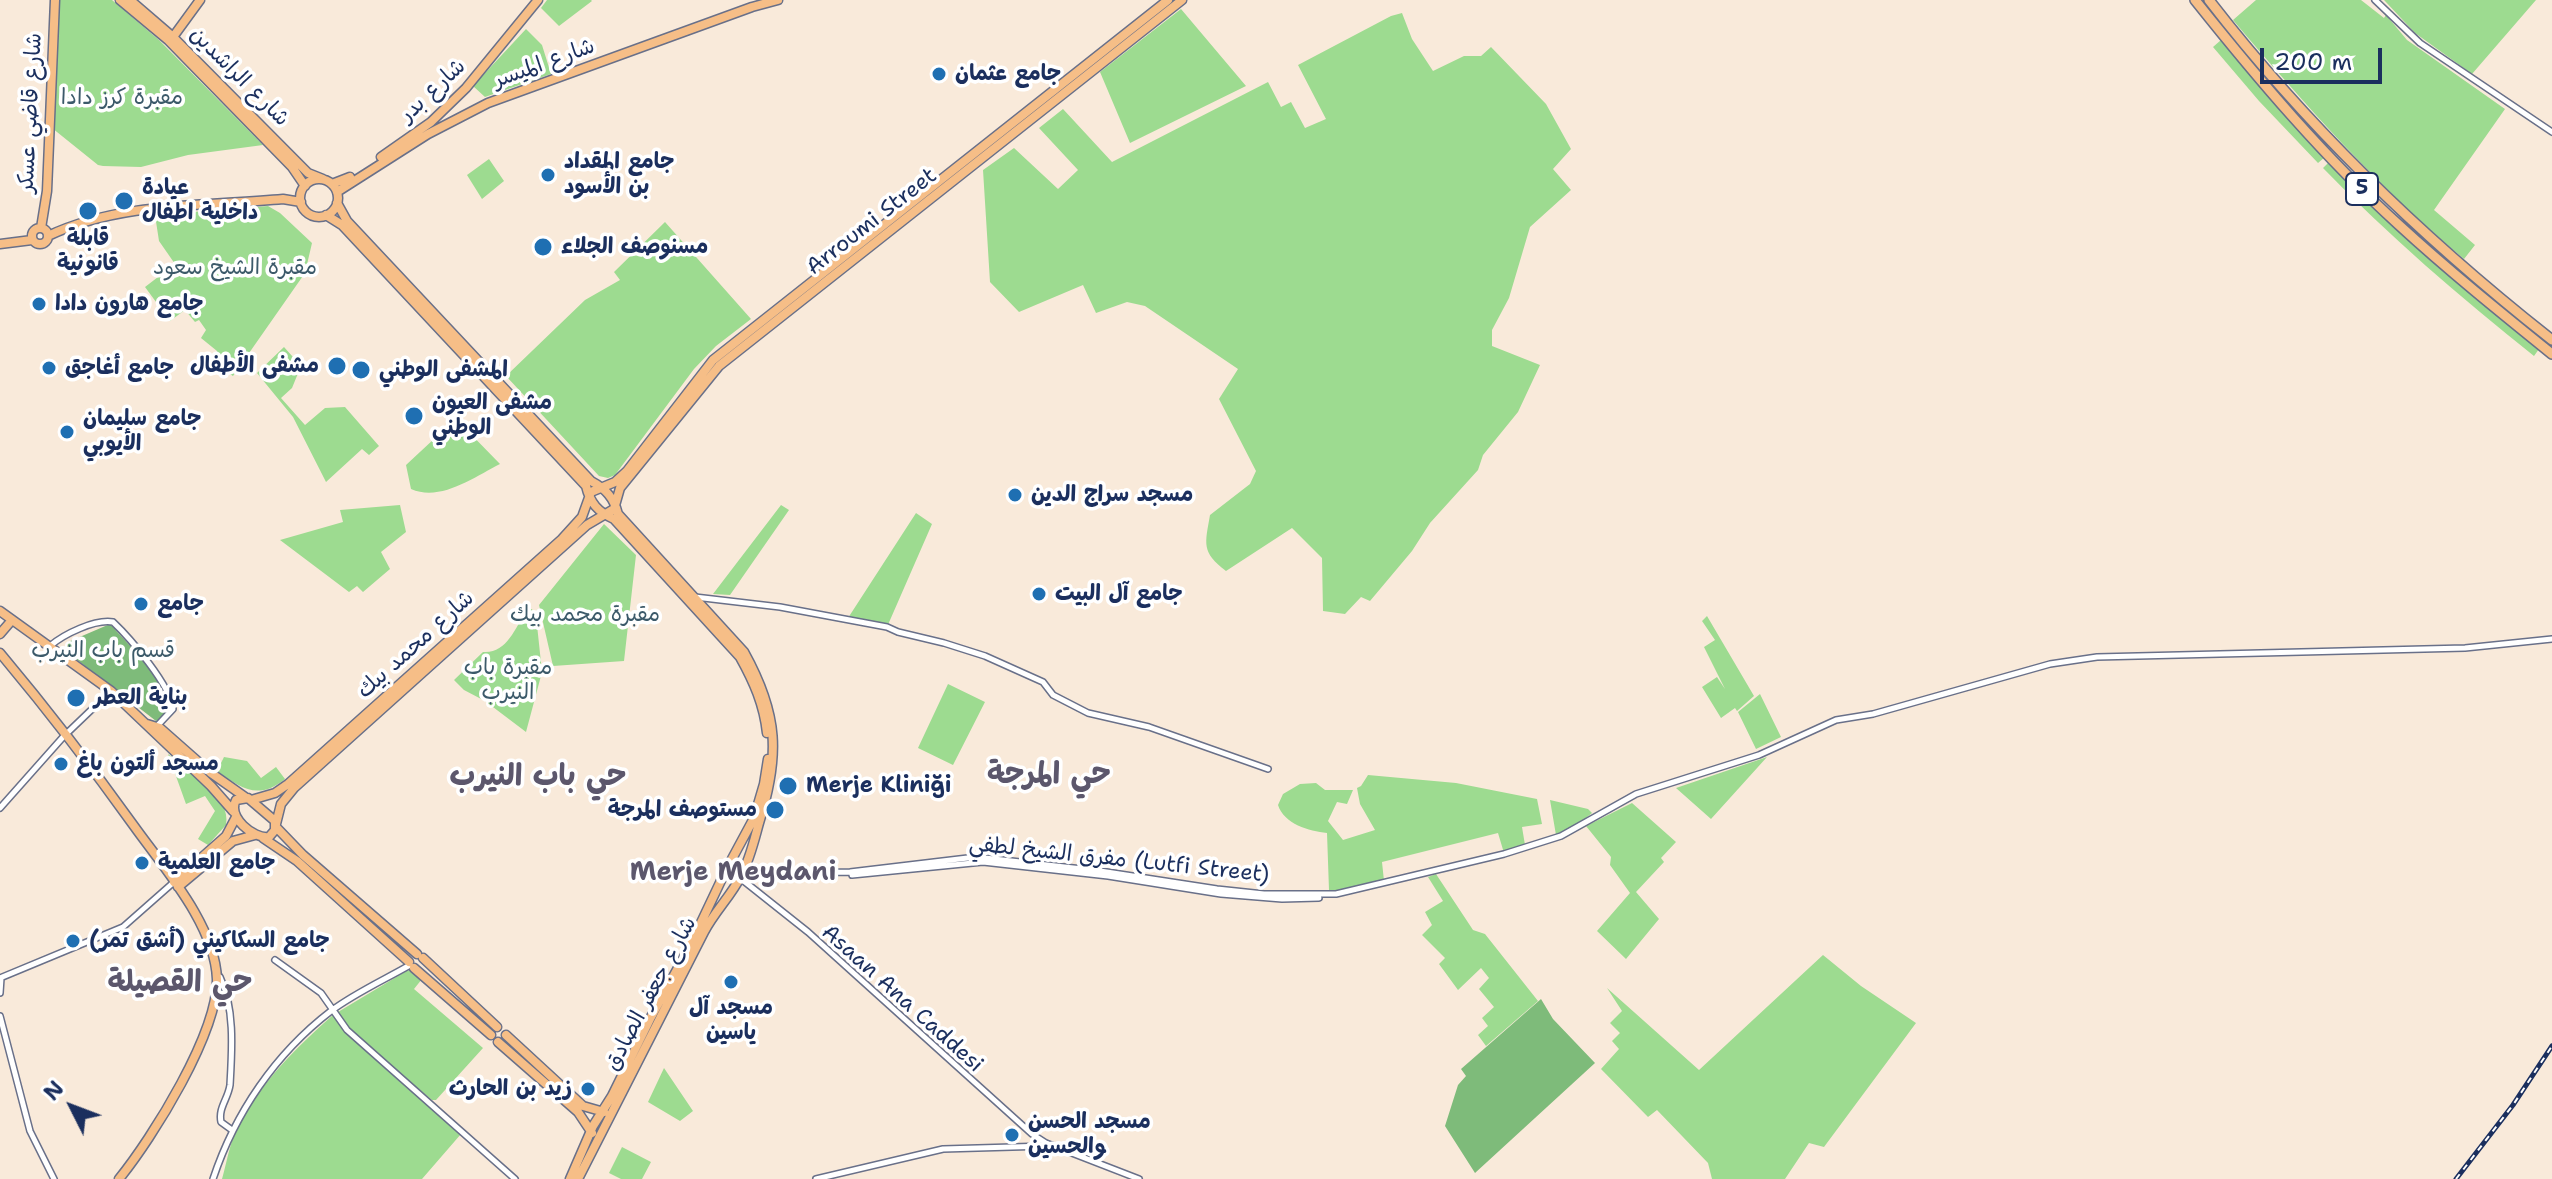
<!DOCTYPE html>
<meta charset="utf-8">
<style>
body{margin:0}
#map{position:relative;width:2552px;height:1179px;overflow:hidden;background:#f9eada;font-family:"Shantell Sans",sans-serif}
canvas{display:block}
.north{position:absolute;left:32px;top:1067px;width:80px;height:80px;-webkit-text-stroke:6px #fff;paint-order:stroke;rotate:312deg;font-size:22px;font-weight:700;line-height:32px;text-align:center;color:#1b2f5e}
.north::after{content:'';display:block;margin:auto;width:28px;height:36px;background:#1b2f5e;clip-path:polygon(50% 0,100% 100%,50% 72%,0 100%)}
.scale{position:absolute;left:2260px;top:48px;width:122px;height:36px;box-sizing:border-box;border:4px solid #1b2f5e;border-top:0;padding-left:10px;font-size:24px;line-height:28px;white-space:nowrap;color:#1b2f5e;-webkit-text-stroke:6px #fff;paint-order:stroke}
</style>
<div id="map">
<canvas width="2552" height="1179"></canvas>
<div class="north">N</div>
<div class="scale">200 m</div>
</div>
<script>
const ctx = document.querySelector('canvas').getContext('2d');
ctx.lineJoin = 'round';
function fillPath(path, color) { ctx.fillStyle = color; ctx.fill(path, 'evenodd'); }
function strokePath(path, color, width, dash) { ctx.strokeStyle = color; ctx.lineWidth = width; ctx.lineCap = dash ? 'butt' : 'round'; ctx.setLineDash(dash || []); ctx.stroke(path); }
function drawText(font, color, halo, rows, align = 'center') {
  ctx.font = font + ' "Shantell Sans","Playpen Sans Arabic",sans-serif'; ctx.lineWidth = 7; ctx.setLineDash([]); ctx.textBaseline = 'middle'; ctx.strokeStyle = halo; ctx.fillStyle = color; for (const [text, x, y, turn = 0] of rows) {
    ctx.save(); ctx.translate(x, y); ctx.rotate((+turn || 0) * Math.PI / 180); ctx.textAlign = isNaN(turn) ? turn : align; if (halo) ctx.strokeText(text, 0, 0); ctx.fillText(text, 0, 0); ctx.restore();
  }
}
fillPath(new Path2D(`
 M59 0H112L159 40 263 145 188 155 141 167 103 166 98 165 52 128Z
 M547 0H591L592 1 559 26 541 8Z
 M2256 0H2361L2384 18 2386 15 2407 40 2505 109 2434 210 2475 245 2464 259C2378 187 2305 105 2233 20Z
 M2384 0H2536L2472 74 2415 33Z
 M1181 9 1246 86 1130 143 1100 72Z
 M1402 13 1412 39 1433 71 1464 56H1481L1491 47 1546 104 1571 149 1553 169 1571 190 1530 227 1509 298 1492 330V346L1540 365 1518 412 1483 455 1478 470 1430 523 1412 551 1370 601 1361 597 1345 614 1323 611 1322 558 1292 528 1226 571C1201 552 1205 544 1210 515L1250 484 1256 471 1219 399 1238 369 1145 306 1127 302 1096 313 1083 285 1019 312 990 282 983 170 1014 148 1058 189 1078 170 1039 128 1063 109 1112 162 1268 82 1281 107 1291 102 1305 128 1326 119 1298 65 1391 16Z
 M526 29 542 45 551 74 485 97 473 86Z
 M2221 40 2325 157 2318 163 2259 101 2213 47Z
 M489 159 504 181 482 199 467 175Z
 M2329 162 2539 349 2534 356C2460 297 2389 236 2323 168Z
 M268 206 280 213 312 243 305 273 233 376 214 364 217 351 201 338 206 330 199 320 195 322 185 310 170 321 145 287 175 264 159 241 155 215Z
 M665 222 751 319 716 346 694 369 615 475 608 478 599 476 506 376 585 300 620 280 614 272Z
 M284 347 301 366 292 388 281 398 305 425 325 408 345 407 379 446 369 455 362 449 326 482 293 417 257 373Z
 M460 423 500 464C474 477 441 502 411 489L406 465 435 438 439 442Z
 M400 505 406 532 381 552 390 569 363 592 357 586 349 592 280 540 343 522 340 510Z
 M781 505 789 510 730 595 713 594Z
 M916 513 932 524 887 627 848 618Z
 M604 524 636 555 624 661 553 666 539 605Z
 M532 609 537 625 542 672 526 732 485 701 464 690 454 680 483 652C506 654 515 629 526 611Z
 M1707 616 1754 696 1737 711 1735 708 1721 718 1702 687 1717 677 1725 689 1704 647 1715 640 1702 621Z
 M948 684 985 702 953 765 918 748Z
 M1760 694 1781 737 1756 749 1738 712Z
 M168 754C187 770 232 796 226 825L208 845 198 839 215 811 205 796 186 804Z
 M224 757 247 761 261 778 276 767 285 779C258 801 241 788 217 771Z
 M1767 757 1711 819 1676 788Z
 M1368 775 1456 783 1537 799 1542 824 1522 827 1525 845 1504 853 1498 833 1382 862 1384 881 1334 893 1329 890 1327 833C1309 831 1284 824 1278 805L1283 794 1300 784 1316 783 1325 790H1353L1347 804 1337 802 1328 821 1343 840 1375 830 1360 804 1357 788 1361 786Z
 M1550 800 1588 809 1592 813 1576 826 1556 835Z
 M1632 803 1676 842 1661 858 1664 862 1636 892 1659 919 1626 959 1597 931 1630 893 1610 865 1611 857 1586 826Z
 M1436 874 1473 930 1485 934 1538 1001 1486 1046 1478 1035 1488 1026 1482 1018 1494 1007 1479 989 1489 978 1481 968 1458 990 1439 964 1445 958 1422 935 1432 925 1425 912 1443 901 1428 877Z
 M1823 955 1861 986 1916 1023 1824 1147 1809 1143 1785 1179H1712L1708 1163 1657 1110 1648 1117 1601 1069 1619 1049 1612 1041 1620 1033 1610 1023 1622 1011 1607 988 1699 1070Z
 M408 970 422 979 414 989 483 1048 436 1100H432C401 1073 360 1047 338 1012Z
 M333 1015 461 1134 422 1179H222C227 1161 230 1141 239 1125 262 1081 297 1047 333 1015Z
 M664 1068 693 1111 680 1121 648 1102Z
 M622 1147 651 1162 642 1179H621L609 1173Z`), '#9ddb90');
fillPath(new Path2D(`
 M110 624C133 650 162 675 169 711L164 718 156 721 67 652 68 642Z
 M1541 999 1553 1019 1595 1063 1475 1173 1445 1126 1458 1085 1466 1076 1461 1069Z`), '#7ebb7a');
const minor = new Path2D(`
 M2375 0 2420 43 2552 132
 M695 597 780 607 887 627 898 632 944 643 985 656 1043 682 1053 695 1088 713 1149 727 1268 769
 M50 646C64 634 95 619 113 622 130 638 171 686 173 709L157 726
 M0 808 64 736 111 691
 M745 870 782 873 850 872 976 857 1100 871 1217 889 1264 894H1336L1504 854 1561 836 1636 794 1759 755 1836 720 1873 714 2050 664 2097 657 2465 648 2552 639
 M852 875 983 862 1108 876 1221 894 1282 899 1319 898
 M740 878 808 932 1032 1134 1046 1143 1139 1179
 M275 960 321 993 347 1030 515 1179
 M220 977C235 1008 232 1050 230 1085 228 1099 218 1108 221 1122L232 1130
 M0 978 123 927 174 882
 M0 993 1 978
 M0 1016 30 1131 54 1179
 M213 1179C235 1113 275 1054 331 1011 355 993 384 980 410 965
 M816 1179 943 1149 1047 1146`);
const major = new Path2D(`
 M120 0 168 40 292 167 305 186
 M130 0 173 37 308 173 323 179
 M173 37 200 0
 M381 157 431 122 466 88 538 0
 M300 198a19 19 0 1 1 38 0a19 19 0 1 1-38 0Z
 M332 184 350 177
 M337 192 428 134 488 103 752 7 778 0
 M337 203 347 221 591 481C606 489 614 498 618 514L744 652C779 715 780 756 759 823 754 841 750 859 741 876 731 896 715 911 704 932L578 1179
 M326 215 342 225 586 486C590 503 598 512 614 519L740 657C754 682 764 705 767 733
 M32 236a8 8 0 1 1 16 0a8 8 0 1 1-16 0Z
 M41 228 47 191 55 0
 M48 236C119 202 206 206 283 199L301 202
 M0 244 32 240
 M0 611 111 691 211 786 233 811
 M0 634 12 620
 M0 653C47 709 91 766 134 826 164 868 215 925 217 979 218 1033 153 1137 119 1179
 M147 724 160 728 211 773 245 797
 M248 798 275 821V830L269 837C253 839 227 817 236 800Z
 M251 800 275 793 288 784 562 539 582 517 591 492 615 482 627 471 713 360 1168 0
 M276 824 281 804 294 788 587 525 614 509 620 488 719 366 1182 0
 M276 827 303 855 417 954
 M263 838 297 861 409 962
 M174 882 226 836 236 817
 M178 887 233 841 255 835
 M423 958 497 1027
 M414 968 491 1035
 M506 1035 583 1106 604 1112
 M498 1042 578 1112 592 1133
 M570 1179 593 1126 612 1096 651 1017 689 948 726 870 754 818 764 784 768 759`);
const highway = new Path2D(`
 M2195 0C2258 79 2324 157 2399 225 2448 270 2500 312 2552 354
 M2209 0C2308 128 2425 240 2552 340`);
strokePath(minor, '#697089', 8);
strokePath(major, '#697089', 11);
strokePath(highway, '#697089', 12);
strokePath(minor, '#fff', 5);
strokePath(major, '#f6be87', 8);
strokePath(highway, '#f6be87', 9);
const rail = new Path2D(`
 M2456 1179 2513 1105 2552 1046`);
strokePath(rail, '#1b2f5e', 5);
strokePath(rail, '#fff', 2, [6]);
for (const [x, y, r, color] of [
 [939,74,8,"#1f6fb2"],
 [548,175,8,"#1f6fb2"],
 [124,201,10,"#1f6fb2"],
 [88,211,10,"#1f6fb2"],
 [543,247,10,"#1f6fb2"],
 [39,304,8,"#1f6fb2"],
 [337,366,10,"#1f6fb2"],
 [49,368,8,"#1f6fb2"],
 [361,370,10,"#1f6fb2"],
 [414,416,10,"#1f6fb2"],
 [67,432,8,"#1f6fb2"],
 [1015,495,8,"#1f6fb2"],
 [1039,594,8,"#1f6fb2"],
 [141,604,8,"#1f6fb2"],
 [76,698,10,"#1f6fb2"],
 [61,764,8,"#1f6fb2"],
 [788,786,10,"#1f6fb2"],
 [775,810,10,"#1f6fb2"],
 [142,863,8,"#1f6fb2"],
 [73,941,8,"#1f6fb2"],
 [731,982,8,"#1f6fb2"],
 [588,1089,8,"#1f6fb2"],
 [1012,1135,8,"#1f6fb2"]
]) { const dot = new Path2D(); dot.arc(x, y, r, 0, 2 * Math.PI); ctx.fillStyle = color; ctx.fill(dot); strokePath(dot, '#fff', 3); }
for (const [x, y, w] of [
 [2362,189,32]
]) { const box = new Path2D(); box.roundRect(x - w / 2, y - 16, w, 32, 6); ctx.fillStyle = '#fff'; ctx.fill(box); strokePath(box, '#1b2f5e', 2); }
drawText('bold 20px', '#1b2f5e', null, [
 ["5",2362,189]
]);
drawText('22px', '#1b2f5e', '#fff', [
 ["شارع الميسر",544,64,-20],
 ["شارع الراشدين",239,77,45],
 ["شارع بدر",433,91,-43],
 ["شارع قاضي عسكر",31,113,-87],
 ["Arroumi Street",872,222,-38],
 ["شارع محمد بيك",416,645,-42],
 ["مفرق الشيخ لطفي (Lutfi Street)",1119,860,6],
 ["شارع جعفر الصادق",651,994,-62],
 ["Asaan Ana Caddesi",902,999,42]
]);
drawText('bold 22px', '#1b2f5e', '#fff', [
 ["جامع عثمان",955,74],
 ["جامع المقداد",564,162],
 ["بن الأسود",564,187],
 ["عيادة",142,188],
 ["داخلية اطفال",142,213],
 ["قابلة",88,239,"center"],
 ["قانونية",88,264,"center"],
 ["مسنوصف الجلاء",561,247],
 ["جامع هارون دادا",55,304],
 ["مشفى الأطفال",319,366,"right"],
 ["جامع أغاجق",65,368],
 ["المشفى الوطني",379,370],
 ["مشفى العيون",432,403],
 ["الوطني",432,428],
 ["جامع سليمان",83,419],
 ["الأيوبي",83,444],
 ["مسجد سراج الدين",1031,495],
 ["جامع آل البيت",1055,594],
 ["جامع",157,604],
 ["بناية العطر",94,698],
 ["مسجد ألتون باغ",77,764],
 ["Merje Kliniği",806,786],
 ["مستوصف المرجة",757,810,"right"],
 ["جامع العلمية",158,863],
 ["جامع السكاكيني (أشق تمر)",89,941],
 ["مسجد آل",731,1008,"center"],
 ["ياسين",731,1033,"center"],
 ["زيد بن الحارث",572,1089,"right"],
 ["مسجد الحسن",1028,1122],
 ["والحسين",1028,1147]
], 'left');
drawText('22px', '#3c5a6a', '#fff', [
 ["مقبرة كرز دادا",122,98],
 ["مقبرة الشيخ سعود",235,268],
 ["مقبرة محمد بيك",585,615],
 ["قسم باب النيرب",103,651],
 ["مقبرة باب",508,668],
 ["النيرب",508,693]
]);
drawText('bold 26px', '#5c576c', '#fff', [
 ["Merje Meydani",733,873]
]);
drawText('bold 30px', '#5c576c', '#fff', [
 ["حي المرجة",1049,775],
 ["حي باب النيرب",538,777],
 ["حي القصيلة",180,983]
]);
</script>
